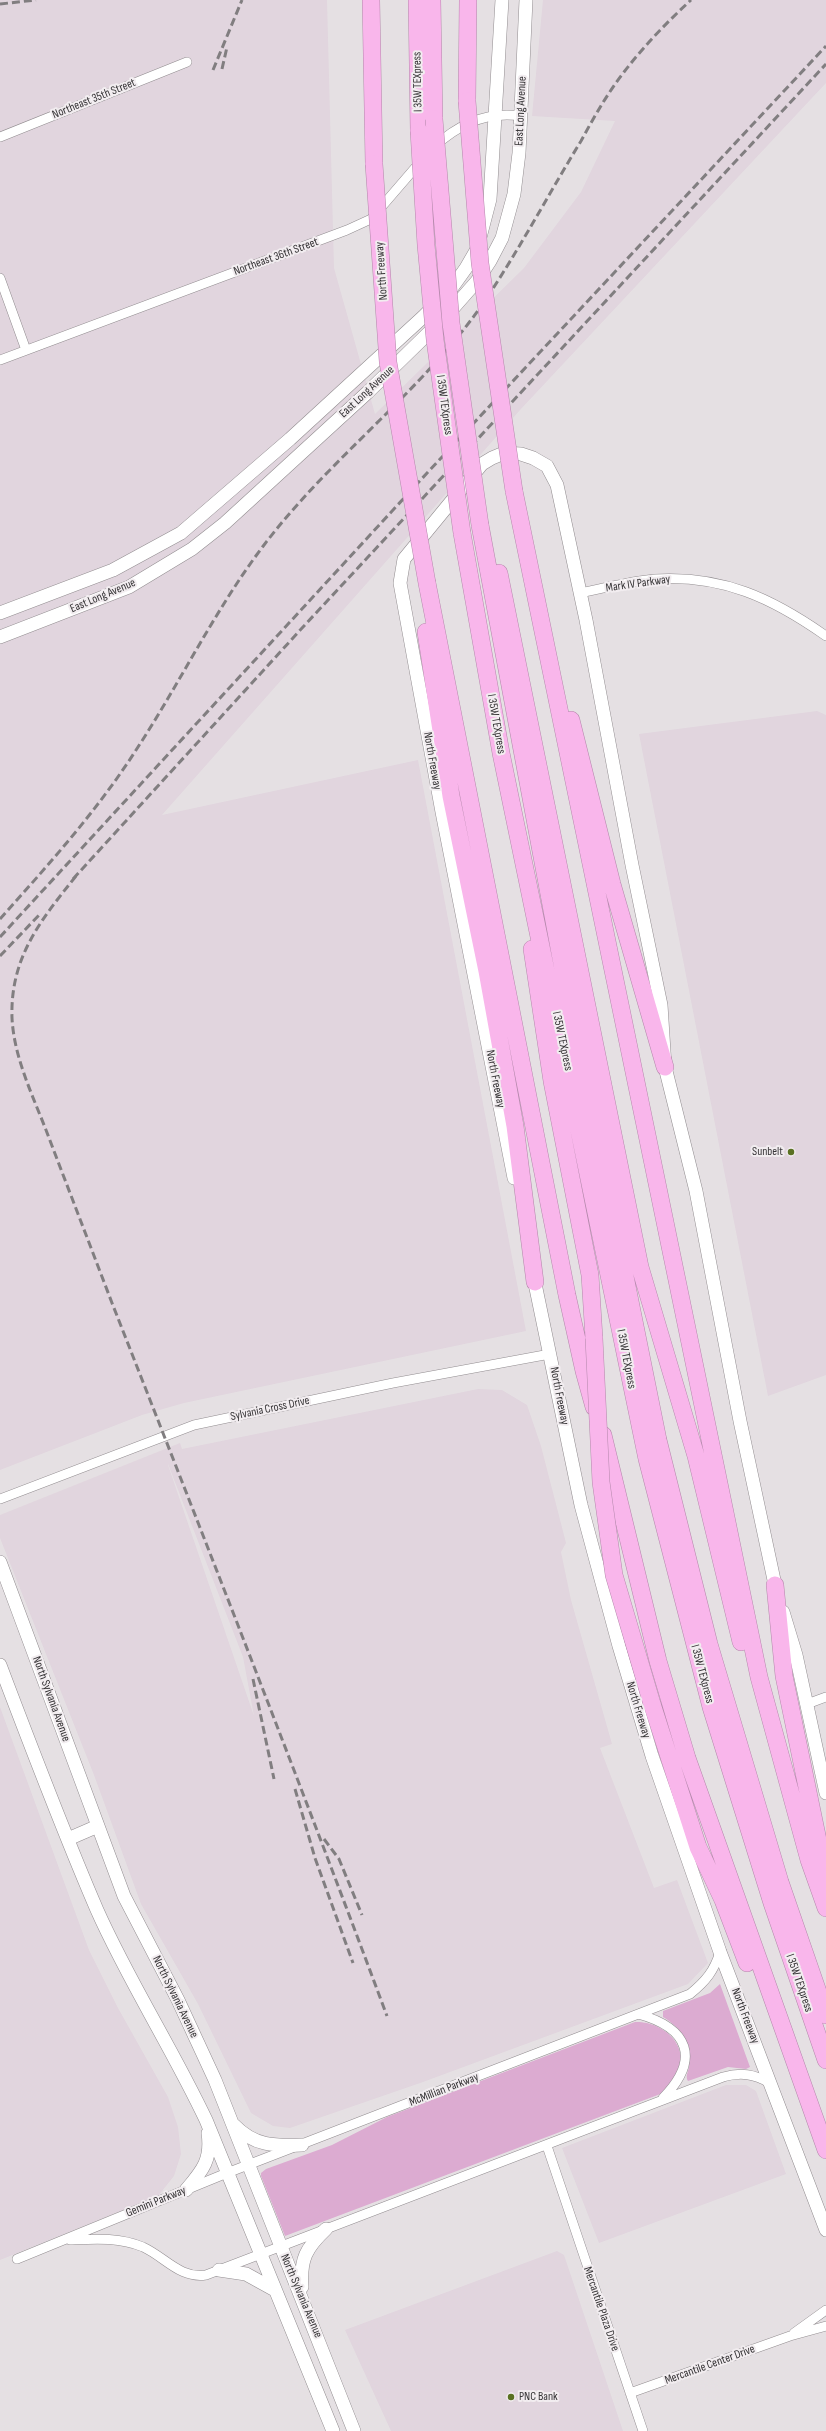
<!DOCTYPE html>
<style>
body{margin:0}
canvas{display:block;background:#e5e0e3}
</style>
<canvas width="826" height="2431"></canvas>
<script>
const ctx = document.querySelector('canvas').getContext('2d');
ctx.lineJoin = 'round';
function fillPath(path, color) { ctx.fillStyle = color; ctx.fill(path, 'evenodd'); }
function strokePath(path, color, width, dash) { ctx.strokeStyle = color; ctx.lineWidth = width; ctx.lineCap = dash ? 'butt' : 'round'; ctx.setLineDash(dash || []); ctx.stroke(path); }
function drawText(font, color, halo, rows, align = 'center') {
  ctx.font = font + ' "Sofia Sans Condensed",sans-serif'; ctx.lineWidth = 4; ctx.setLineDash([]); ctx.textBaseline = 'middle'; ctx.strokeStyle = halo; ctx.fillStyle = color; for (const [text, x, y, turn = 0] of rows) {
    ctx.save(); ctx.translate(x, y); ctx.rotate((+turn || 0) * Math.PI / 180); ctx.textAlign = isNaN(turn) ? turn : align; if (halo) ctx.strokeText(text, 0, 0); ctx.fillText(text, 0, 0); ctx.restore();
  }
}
fillPath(new Path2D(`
 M0 0H327L334 268 375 414 524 268 581 192 615 121 532 116 543 0H826V83L520 410 162 815 418 760 526 1331 184 1403 142 1415 0 1470Z
 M817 711 826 715V1375L768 1396 639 734Z
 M478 1389 502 1390 527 1405 541 1446 566 1543 561 1552 571 1600 612 1744 600 1748 654 1888 677 1880 708 1963 688 1984 423 2082 290 2128 273 2126 251 2113 198 2004 141 1904 94 1775 0 1538V1515L180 1443 182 1449ZM168 1464 243 1657 254 1716 168 1465Z
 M0 1707 89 1950 118 2008 168 2097 178 2127 181 2154 174 2176 158 2196 0 2260Z
 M726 2085H746L756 2091 786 2174 599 2243 562 2148Z
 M557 2251 564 2255 623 2431H391L345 2330Z`), '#e1d5de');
fillPath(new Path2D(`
 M720 1984 750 2067 746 2069 728 2067 688 2081C685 2077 688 2072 689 2067 693 2044 681 2028 663 2017V2011L710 1993Z
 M635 2022C663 2021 692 2046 677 2076 674 2082 667 2088 663 2093L285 2236 261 2176V2173L266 2169 332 2145 387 2117Z`), '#dcabd1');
const street = new Path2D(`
 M0 137 187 62
 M435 146C459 124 487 111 521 116
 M0 278 26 350
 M0 360 347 230 371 219 421 161
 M580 593C605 588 630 581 655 579 723 575 772 598 826 636
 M0 1499 194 1425 393 1383 550 1354
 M807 1704 826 1697
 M638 2014C689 2028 701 2059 663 2098
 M547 2146 643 2431
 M70 2240C94 2239 119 2237 143 2247 165 2257 180 2279 206 2275L723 2077C741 2072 754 2074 770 2083
 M17 2259 227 2173 690 1994C706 1981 714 1971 720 1952
 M794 2333 826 2310
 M630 2393 790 2336 826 2326`);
const secondary = new Path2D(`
 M0 613 113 570 181 533 290 439 423 317 451 289 466 268 477 249 490 199 502 0
 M0 637 129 587 192 549 225 523 368 392 448 314 477 281 490 261 502 238 514 194 519 153 526 0
 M514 1178 442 812 400 583 404 559 482 464 492 458 504 453 521 454 533 458 547 466 557 485 586 620 632 865 661 1005 665 1067 696 1191 740 1421 777 1594
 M533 1274 581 1505 619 1646 652 1756 720 1952 826 2230
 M0 1562 124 1896 178 2000 215 2080 354 2431
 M783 1612 796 1655 826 1793
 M0 1665C31 1747 62 1829 97 1910 129 1982 172 2048 206 2120L333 2431
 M68 1839 98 1826
 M234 2125C254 2146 274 2146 302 2145
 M186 2190C202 2171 212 2160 208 2133
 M219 2270 246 2274 275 2290
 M302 2287C300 2259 306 2248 326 2229`);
const highway = new Path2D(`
 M371 0 374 164
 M417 0 419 131
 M432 0 434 119
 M467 101 468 0
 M514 491 759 1677 809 1860 826 1908
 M480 525 563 969 658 1440 709 1644 780 1882 826 2015
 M462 533 501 753 647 1459 711 1707 772 1903 826 2060
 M499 573 640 1267 696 1456 741 1642
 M427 583 567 1295 584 1371 594 1407
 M426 632 451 796 487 971 515 1126 535 1282
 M571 720 612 884 665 1067
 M532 949 552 1081 590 1275 594 1338
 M603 1435 658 1661 687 1758 826 2150
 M775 1585 784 1676 826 1879
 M652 1704 698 1847 723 1900 747 1963`);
strokePath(street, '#928d90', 10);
strokePath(secondary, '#928d90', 14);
strokePath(highway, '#b488ab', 18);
strokePath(street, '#fff', 9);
strokePath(secondary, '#fff', 13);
strokePath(highway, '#f9b6eb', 17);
strokePath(new Path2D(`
 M0 4 36 0
 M222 69 227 47
 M213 70 242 0
 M76 876C40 921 10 958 12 1018 14 1057 32 1094 46 1130 68 1188 90 1245 112 1303 205 1540 298 1777 387 2016
 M73 879 303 627 826 64
 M0 919C49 864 98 810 138 747 181 681 216 608 264 545 329 459 420 393 482 305 518 252 548 195 581 141 594 117 607 94 624 72 644 46 667 22 691 0
 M0 937 428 472 826 46
 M0 956 41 913
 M253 1679 274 1779
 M295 1789 315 1858 353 1963
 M324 1839 339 1859 362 1915`), '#817e80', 3, [8, 4]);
const highwayBridge = new Path2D(`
 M467 101 480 263 514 491
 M434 119 451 323 480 525
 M419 131 426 245 435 340 462 533
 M374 164 388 362 427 583
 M594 1338 601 1482 614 1575 652 1704`);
strokePath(highwayBridge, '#b488ab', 18, []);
strokePath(highwayBridge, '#f9b6eb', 17);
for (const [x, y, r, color] of [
 [791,1152,4,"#5a7122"],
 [511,2397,4,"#5a7122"]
]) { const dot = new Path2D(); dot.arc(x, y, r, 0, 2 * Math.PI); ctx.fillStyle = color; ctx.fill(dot); strokePath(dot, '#f2edf0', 1.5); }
drawText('12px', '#353335', '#f2edf0', [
 ["I 35W TEXpress",418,82,-91],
 ["Northeast 35th Street",94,99,-22],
 ["East Long Avenue",521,111,-87],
 ["Northeast 36th Street",276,257,-20],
 ["North Freeway",382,271,-94],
 ["East Long Avenue",367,392,-43],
 ["I 35W TEXpress",444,405,82],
 ["Mark IV Parkway",638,584,-8],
 ["East Long Avenue",103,596,-23],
 ["I 35W TEXpress",496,724,80],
 ["North Freeway",432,761,80],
 ["I 35W TEXpress",562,1041,78],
 ["North Freeway",495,1079,79],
 ["I 35W TEXpress",626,1359,79],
 ["North Freeway",559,1396,79],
 ["Sylvania Cross Drive",270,1409,-12],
 ["I 35W TEXpress",702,1674,75],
 ["North Sylvania Avenue",51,1699,70],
 ["North Freeway",638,1710,73],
 ["I 35W TEXpress",799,1983,71],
 ["North Sylvania Avenue",175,1997,64],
 ["North Freeway",745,2016,69],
 ["McMillian Parkway",444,2090,-21],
 ["Gemini Parkway",156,2202,-22],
 ["North Sylvania Avenue",301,2296,67],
 ["Mercantile Plaza Drive",601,2309,71],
 ["Mercantile Center Drive",710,2365,-20]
]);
drawText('12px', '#353335', '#f2edf0', [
 ["Sunbelt",783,1152],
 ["PNC Bank",519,2397,"left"]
], 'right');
</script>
